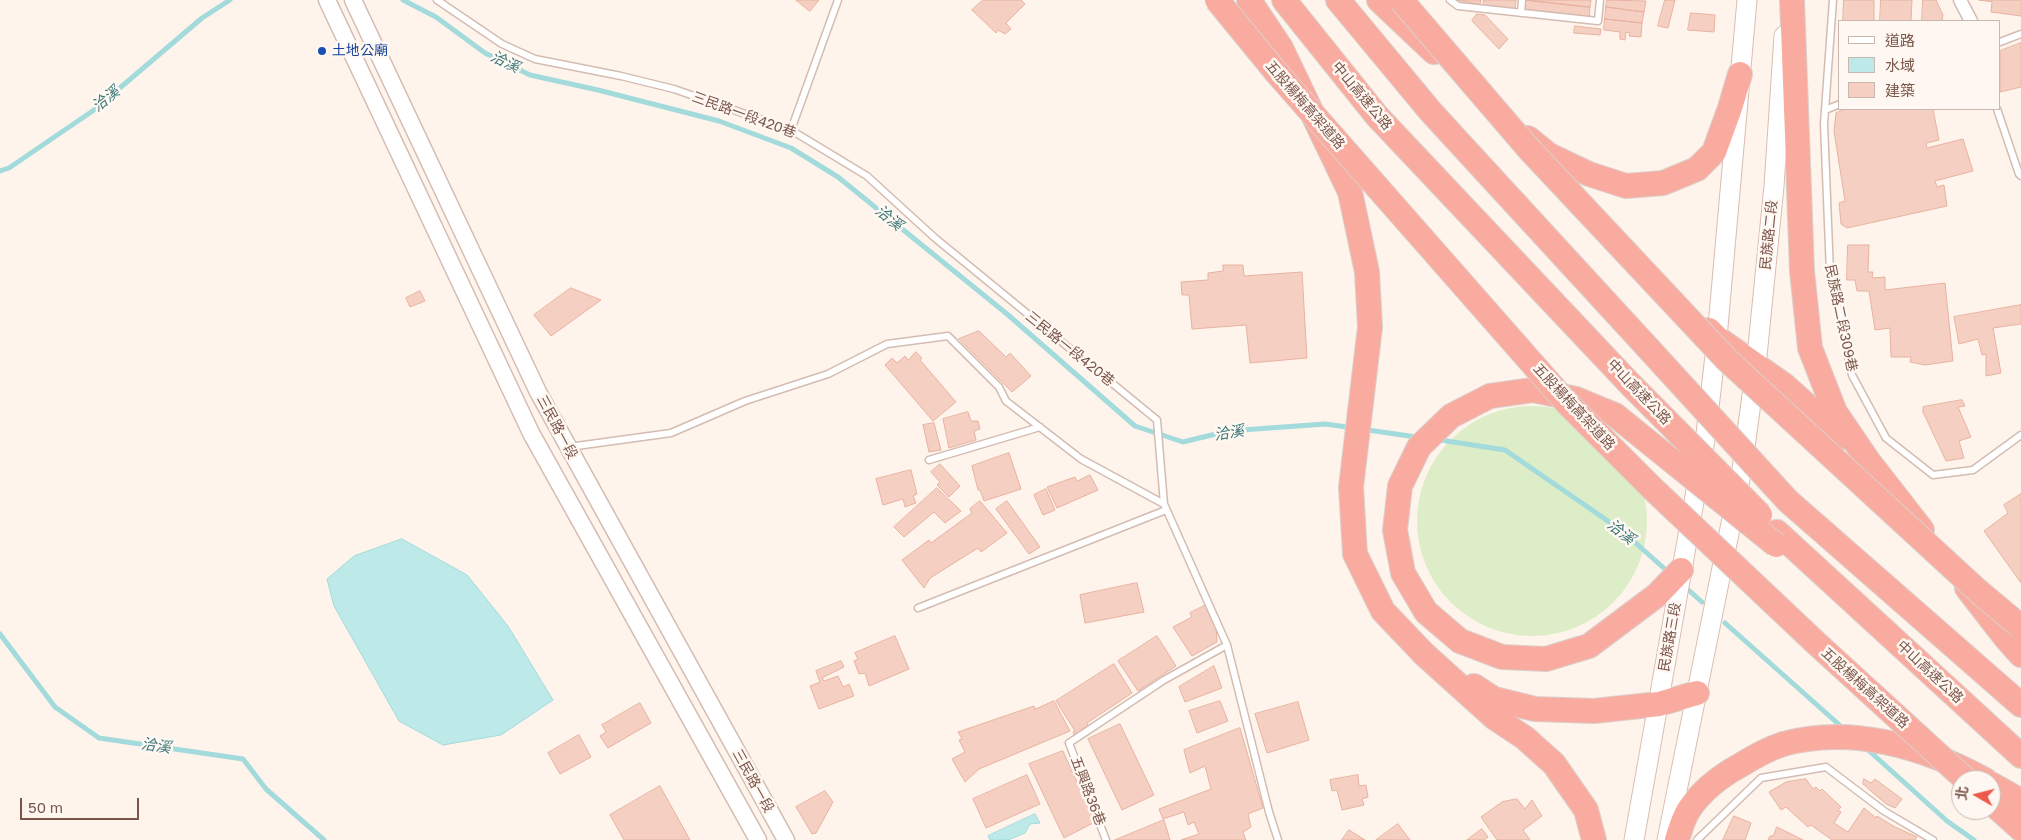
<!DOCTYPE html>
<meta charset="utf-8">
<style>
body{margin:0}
#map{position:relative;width:2021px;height:840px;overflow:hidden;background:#fef4eb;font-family:"Golos Text","Noto Sans TC",sans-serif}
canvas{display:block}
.legend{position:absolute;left:1838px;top:20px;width:162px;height:90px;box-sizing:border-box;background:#fff8f2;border:1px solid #cab7af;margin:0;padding:6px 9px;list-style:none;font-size:15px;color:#7b564b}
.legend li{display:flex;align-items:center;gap:10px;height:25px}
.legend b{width:25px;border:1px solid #cab7af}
.north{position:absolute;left:1951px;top:770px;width:50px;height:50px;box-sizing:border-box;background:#fff8f2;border:1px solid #cab7af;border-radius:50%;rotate:278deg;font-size:14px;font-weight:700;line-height:20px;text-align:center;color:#7b564b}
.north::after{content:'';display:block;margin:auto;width:18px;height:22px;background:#ed5a4b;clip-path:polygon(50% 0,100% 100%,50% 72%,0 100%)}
.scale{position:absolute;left:20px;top:798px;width:119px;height:22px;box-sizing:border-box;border:2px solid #7b564b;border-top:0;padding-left:6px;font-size:15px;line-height:18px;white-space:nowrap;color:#7b564b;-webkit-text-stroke:4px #fff8f2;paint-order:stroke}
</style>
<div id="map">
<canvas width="2021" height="840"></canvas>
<ul class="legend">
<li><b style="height:6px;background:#fff"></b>道路</li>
<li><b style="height:14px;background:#bde9e9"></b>水域</li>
<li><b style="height:14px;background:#f5cfc1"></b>建築</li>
</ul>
<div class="north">北</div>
<div class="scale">50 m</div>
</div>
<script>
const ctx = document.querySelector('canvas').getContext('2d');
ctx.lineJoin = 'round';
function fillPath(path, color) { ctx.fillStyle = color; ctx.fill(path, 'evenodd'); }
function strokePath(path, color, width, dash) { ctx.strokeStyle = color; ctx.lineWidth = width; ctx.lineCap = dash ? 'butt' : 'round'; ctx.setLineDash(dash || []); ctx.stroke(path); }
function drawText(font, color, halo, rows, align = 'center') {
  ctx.font = font + ' "Golos Text","Noto Sans TC",sans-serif'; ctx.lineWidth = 5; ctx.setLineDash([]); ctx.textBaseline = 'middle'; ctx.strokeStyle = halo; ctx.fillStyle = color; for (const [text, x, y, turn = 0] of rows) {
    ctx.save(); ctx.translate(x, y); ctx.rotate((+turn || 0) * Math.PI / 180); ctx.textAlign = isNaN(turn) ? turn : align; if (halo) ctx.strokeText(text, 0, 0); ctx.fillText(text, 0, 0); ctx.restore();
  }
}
fillPath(new Path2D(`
 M1417 521a115 115 0 1 1 230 0a115 115 0 1 1-230 0Z`), '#dcedc7');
const water = new Path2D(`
 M402 539 467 575 508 626 553 700 501 735 443 745 399 721 334 606 327 579 354 556Z
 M1035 814 1040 823 1030 824 1025 833 1008 840H990L988 836Z`);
fillPath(water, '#bde9e9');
strokePath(water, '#a3dadc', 1);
strokePath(new Path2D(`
 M403 0 436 17 485 53 530 75 598 90 719 121 791 148 838 177 1007 314 1135 426 1183 442 1228 431 1325 424 1347 427
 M0 171 9 168 94 110 202 18 230 0
 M1368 430 1416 437
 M1440 440 1505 450 1621 530 1666 570
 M1684 586 1702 602
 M1725 623 1844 729
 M0 634 55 707 99 738 243 759 266 789 324 840
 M1866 748 1947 821 1974 840`), '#a3dadc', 5);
const building = new Path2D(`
 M796 0H819L810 11Z
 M983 0H1021L1025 4 1006 23 1011 29 1005 34 998 30 996 33 972 10Z
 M1457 0H1481L1480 4Z
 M1484 0H1516L1515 9 1483 6Z
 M1524 0 1590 7 1589 19 1523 12Z
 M1525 0H1591L1590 7Z
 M1607 0 1646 1 1644 12 1606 7Z
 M1665 0H1675L1668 28 1658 26Z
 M1844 0H1874V21H1843Z
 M1881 0H1912L1911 21H1880Z
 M1923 0H1936L1943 15 1942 21H1922Z
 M1979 0H2021V16L1991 12 1992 2Z
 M1606 7 1644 12 1642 23 1605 19Z
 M1691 13 1715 15 1714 32 1688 30Z
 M1477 14 1485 15 1508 39 1499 49 1472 21Z
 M1605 19 1642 23 1641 37 1629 36 1630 33 1626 32 1625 40 1620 39V32L1604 30Z
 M1575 26 1601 29 1600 35 1574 33Z
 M2021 43V87L2000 92V51Z
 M1847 109H1933L1939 140 1926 143 1927 148 1963 139 1973 171 1935 181 1937 187 1944 185 1947 206 1847 228 1841 224 1839 203 1845 201 1834 131 1836 113Z
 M1848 245H1869L1868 272H1873L1872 278 1885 277V290L1945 283 1953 361 1925 365 1910 362 1911 357H1891L1890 328 1875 330 1869 291H1857L1855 280H1847Z
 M1223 265H1243L1244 276 1302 272 1307 358 1250 363 1246 325 1192 329 1189 295H1182L1181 282 1208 280V273L1223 271Z
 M571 288 601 300 551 336 534 315Z
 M420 291 425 301 410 307 406 298Z
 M2021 305V324L1993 328 2001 373 1986 376V354L1982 355 1978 339 1959 344 1954 317Z
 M979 331 1006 357 1010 353 1031 376 1012 392 959 339Z
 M916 352 922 358 920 360 956 402 933 421 885 365 892 358 897 363 905 356 908 360Z
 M1962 400 1965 406 1958 407 1971 437 1959 441 1964 458 1946 461 1923 412V407Z
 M968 412 971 421H978L980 429 974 431 976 440 949 448 943 419Z
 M934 423 941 450 929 452 923 425Z
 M1009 453 1021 489 984 501 980 490H978L972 466Z
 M940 464 960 486 949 497 937 485 940 482 931 472Z
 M911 470 917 494 913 496 916 503 905 507 903 499 883 505 876 479Z
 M1090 475 1098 490 1057 508 1047 487 1075 477 1077 481Z
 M937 488 961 511 945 523 934 512 904 537 894 527Z
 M1046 489 1055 510 1043 515 1034 495Z
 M2021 494V583L1984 531 2008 513 2004 505Z
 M980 501 1007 533 981 552 978 548 930 578 924 588 902 560 929 540 931 543 972 513 970 509Z
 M1007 501 1040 547 1029 554 996 509Z
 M1137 583 1144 612 1085 623 1080 595Z
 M1206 605 1216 625 1217 642 1192 656 1173 627 1192 617 1190 613Z
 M895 636 909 669 869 686 865 673 859 674 854 661 858 659 855 653Z
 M1157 636 1176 666 1138 691 1118 661Z
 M841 661 844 667 822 678 824 681 838 676 843 687 849 684 854 696 819 709 810 686 820 682 816 671Z
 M1114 664 1132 693 1087 723 1089 728 1075 736 1073 732 1075 731 1056 701Z
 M1214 666 1222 688 1185 702 1179 687Z
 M1054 701 1070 731 979 769 965 782 952 759 965 752 959 740 962 739 958 732 1034 706 1035 709Z
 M1220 701 1228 721 1197 733 1189 711Z
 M1298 702 1309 740 1267 753 1255 714Z
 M640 703 651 723 608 748 600 736 606 732 602 725Z
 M1120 724 1154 795 1122 810 1088 739Z
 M1240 728 1263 808 1248 814 1251 827 1243 832 1246 840H1181L1199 834 1194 822 1188 825 1184 812 1163 819 1159 809 1211 789 1205 766 1190 773 1184 750Z
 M579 735 591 757 560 774 548 753Z
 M1063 751 1095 822 1064 838 1029 764Z
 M1027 775 1040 804 986 828 973 799Z
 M1358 775 1359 786 1366 785 1368 797 1362 799 1364 805 1342 810 1337 790 1332 791 1330 780Z
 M1806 779 1813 789 1816 787 1820 791 1822 789 1841 807 1838 810 1841 812 1834 823 1848 832 1864 808 1876 818 1877 816 1895 827 1917 837 1915 840H1832L1811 825 1808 827 1786 807 1781 810 1769 792 1786 782Z
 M1864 779 1871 783 1875 779 1902 799 1895 808 1886 804 1863 784Z
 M660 786 690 840H624L610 815Z
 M825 791 833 802 816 833 812 834 796 807Z
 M1517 799 1525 809 1532 800 1542 816 1523 830 1530 840H1497L1481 817 1502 802Z
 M1734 816 1751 823 1745 840H1723Z
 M1164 820 1170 840H1115Z
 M1398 824 1410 840H1376Z
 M1777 827 1803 840H1768L1770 836H1773Z
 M1482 829 1488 837 1484 840H1467Z
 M1349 830 1365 840H1342Z`);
fillPath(building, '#f5cfc1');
strokePath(building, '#e8b2a0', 1);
const service = new Path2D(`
 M437 0 502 44 535 59 621 76 674 89 791 130 867 176 935 238 1157 420 1164 504
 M1450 0 1458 6 1598 21 1600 0
 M1833 0 1824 124 1830 273 1852 375 1886 438 1933 475 1973 470 2021 435
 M1521 13 1522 0
 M2000 42 2021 34
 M1997 109 2019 174 2021 176
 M1825 110 1840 104
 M791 130 838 0
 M569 447 671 433 745 401 828 374 887 344 948 336 999 387 1006 401 1081 459 1164 504 1227 645 1269 812 1278 840
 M929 460 1040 427
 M918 608 1166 510
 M1106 840 1069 743 1164 680 1227 645
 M1697 840 1761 778 1826 767 1884 811 1933 840`);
const minor = new Path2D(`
 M1960 0 1971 21`);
const tertiary = new Path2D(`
 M327 0 531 433 758 840
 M353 0 538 392 786 840`);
const secondary = new Path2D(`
 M1634 840 1706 434 1717 338 1747 0
 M1667 840 1742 469 1756 366 1774 186 1784 36`);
const motorway = new Path2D(`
 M1249 0 1281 48 1350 192 1367 272 1370 327 1351 487 1355 554 1383 611 1424 654 1495 718 1525 738 1554 764 1586 810 1594 840
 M1284 0 1377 116 1631 385
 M1338 0 1431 112 1648 348
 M1379 0 1434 52
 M1792 0 1802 271 1810 348 1835 412 1869 462 1922 530
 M1528 138 1549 155 1589 174 1626 186 1663 183 1697 169 1714 152 1730 108 1740 74
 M1709 330 1717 338 1784 385 1842 437
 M1615 415 1576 399 1533 390 1490 396 1451 416 1419 447 1400 486 1395 530 1403 573 1426 612 1460 641 1502 657 1546 659 1589 646 1657 595 1681 570
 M1788 501 2021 705
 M1777 532 2021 756
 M1967 588 2005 637 2021 655
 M1474 686 1494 699 1535 709 1594 711 1659 704 1697 693
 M1991 784 2021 801
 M1991 802 2021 829
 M1677 840C1680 830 1684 816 1690 808 1702 791 1721 776 1739 766 1752 758 1768 749 1783 744 1851 725 1925 747 1985 780`);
strokePath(service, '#d4bcb2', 9);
strokePath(minor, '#d4bcb2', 15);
strokePath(tertiary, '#d4bcb2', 19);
strokePath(secondary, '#d9bdb1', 21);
strokePath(motorway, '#dad0cd', 26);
strokePath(service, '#fff', 6);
strokePath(minor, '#fff', 12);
strokePath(tertiary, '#fff', 16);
strokePath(secondary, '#fff', 19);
strokePath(motorway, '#faab9f', 24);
const motorwayBridge = new Path2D(`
 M1217 0 1276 72 1567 403 1653 489 1816 643 1966 780
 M1401 0 1528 148 1727 360 1978 591 2021 627
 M1648 348 1788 501
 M1631 385 1760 515
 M1615 415 1776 545`);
strokePath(motorwayBridge, '#dad0cd', 26, []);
strokePath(motorwayBridge, '#faab9f', 24);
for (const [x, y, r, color] of [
 [322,51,5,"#1a4fb4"]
]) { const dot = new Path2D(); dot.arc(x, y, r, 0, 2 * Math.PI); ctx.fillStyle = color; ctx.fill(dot); strokePath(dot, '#fff8f2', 2); }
drawText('14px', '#164399', '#fff8f2', [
 ["土地公廟",332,51]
], 'left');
drawText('14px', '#7b564b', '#fff8f2', [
 ["中山高速公路",1362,96,50],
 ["五股楊梅高架道路",1305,105,49],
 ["三民路一段420巷",744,115,20],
 ["民族路二段",1769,235,-84],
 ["民族路二段309巷",1841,318,78],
 ["三民路一段420巷",1070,349,39],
 ["中山高速公路",1639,392,46],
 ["五股楊梅高架道路",1574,407,47],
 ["三民路一段",557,427,62],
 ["民族路三段",1670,637,-80],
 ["中山高速公路",1930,672,43],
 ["五股楊梅高架道路",1865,688,42],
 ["三民路一段",753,781,61],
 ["五興路36巷",1088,791,69]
]);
drawText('italic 15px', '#3a7779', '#fff8f2', [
 ["洽溪",505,62,26],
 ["洽溪",106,99,-39],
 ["洽溪",889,218,39],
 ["洽溪",1229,433,-9],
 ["洽溪",1621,532,38],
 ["洽溪",156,746,8]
]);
</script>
